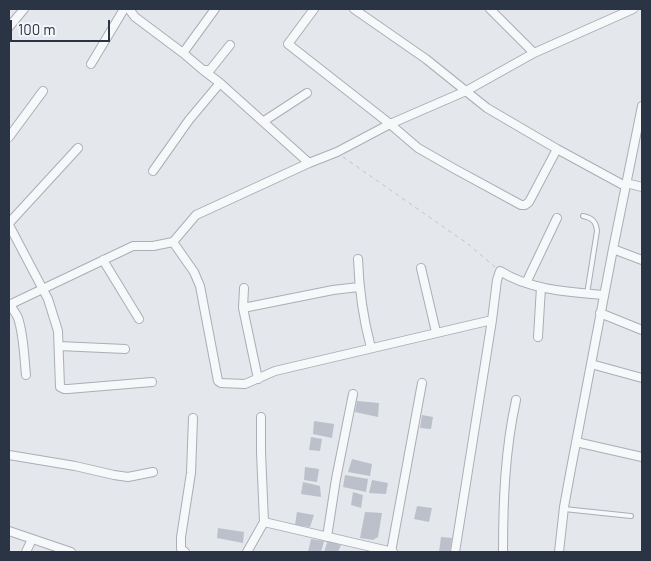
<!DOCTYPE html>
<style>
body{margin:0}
#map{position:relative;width:651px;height:561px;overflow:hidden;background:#e4e7ec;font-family:Barlow,sans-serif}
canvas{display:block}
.frame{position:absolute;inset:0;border:10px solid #2b3445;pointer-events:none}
.scale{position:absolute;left:10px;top:20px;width:100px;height:22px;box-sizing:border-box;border:2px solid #2b3445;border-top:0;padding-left:6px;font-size:15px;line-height:18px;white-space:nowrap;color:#2b3445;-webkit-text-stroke:4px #f4f6f9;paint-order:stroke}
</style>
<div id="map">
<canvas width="651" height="561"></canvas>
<div class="frame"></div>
<div class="scale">100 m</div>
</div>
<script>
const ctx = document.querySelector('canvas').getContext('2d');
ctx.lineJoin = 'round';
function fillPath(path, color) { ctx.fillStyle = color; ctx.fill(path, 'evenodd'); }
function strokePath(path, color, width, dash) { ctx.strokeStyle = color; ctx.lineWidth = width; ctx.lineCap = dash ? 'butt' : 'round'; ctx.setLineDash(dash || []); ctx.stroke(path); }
fillPath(new Path2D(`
 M357 401 379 403 378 417 355 412Z
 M422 415 433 417 431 429 420 428Z
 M314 421 334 424 332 438 313 434Z
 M311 437 322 439 320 451 309 450Z
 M352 459 372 464 370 476 348 472Z
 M305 467 319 469 317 482 304 480Z
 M345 475 368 479 366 492 343 487Z
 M372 480 388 483 386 494 369 493Z
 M303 482 320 486 321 497 301 494Z
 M353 492 363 495 361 508 351 505Z
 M417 506 432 508 429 522 414 519Z
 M297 512 314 515 310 527 295 525Z
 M365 512 382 513 378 537 373 540 360 538Z
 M218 528 244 532 243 543 217 538Z
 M441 537 452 538 450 552H439Z
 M311 539 324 541 321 552H308Z
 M328 540 341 545 338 552H324Z`), '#bbc0ca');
const service = new Path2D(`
 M583 216C592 218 596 221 597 231L587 294
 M564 509 631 516`);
const minor = new Path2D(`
 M129 9 135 17 183 53 203 70 220 83 309 163
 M314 9 288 44 390 124 418 148 453 168 521 205H525L529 202 557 149
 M354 9 426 59 487 108 557 149 625 186
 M490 9 534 53
 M9 27 24 9
 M183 53 215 9
 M91 64 124 9
 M203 70H210L230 45
 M264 121 307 93
 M9 137 43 91
 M78 148 10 222 9 225 48 299 58 331 60 387 64 389H68L152 382
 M153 171 189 120 220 83
 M626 183 642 187
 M173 242 194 272 200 286 218 381 221 383 245 384 275 371 492 320
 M613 249 642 260
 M358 259C359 289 363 318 371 348
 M103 260 139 319
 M421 268 436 332
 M526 283 557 218
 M244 288 243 308 258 379
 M10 304C12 309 16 313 18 318 24 336 24 357 26 375
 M9 305 133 246H153L173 242 196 215 309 163 337 152 390 124 466 91 534 53 633 9
 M243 308 333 290 359 287
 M600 313 642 330
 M538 337 541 287
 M59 346 125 349
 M591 364 642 378
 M576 442 642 457
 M9 455 75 466 114 475 128 477 153 472
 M264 522 393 552
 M9 531 71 552
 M327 537 336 479 353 394
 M26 552 32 539
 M185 552 181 549V537L191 473 193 418
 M247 552 264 522 261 452V417
 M391 552 422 383
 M455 552 492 320 497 280 500 271C530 290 568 292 604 295
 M503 552C503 501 505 450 516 400
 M559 552 564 507 570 474 613 249 642 106`);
strokePath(service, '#a9aeb7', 6);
strokePath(minor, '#a9aeb7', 10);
strokePath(new Path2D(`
 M343 157 468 244 495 267`), '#c2c5cb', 1, [4, 4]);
strokePath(service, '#f7f8fa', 4);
strokePath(minor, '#f7f8fa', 8);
</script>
